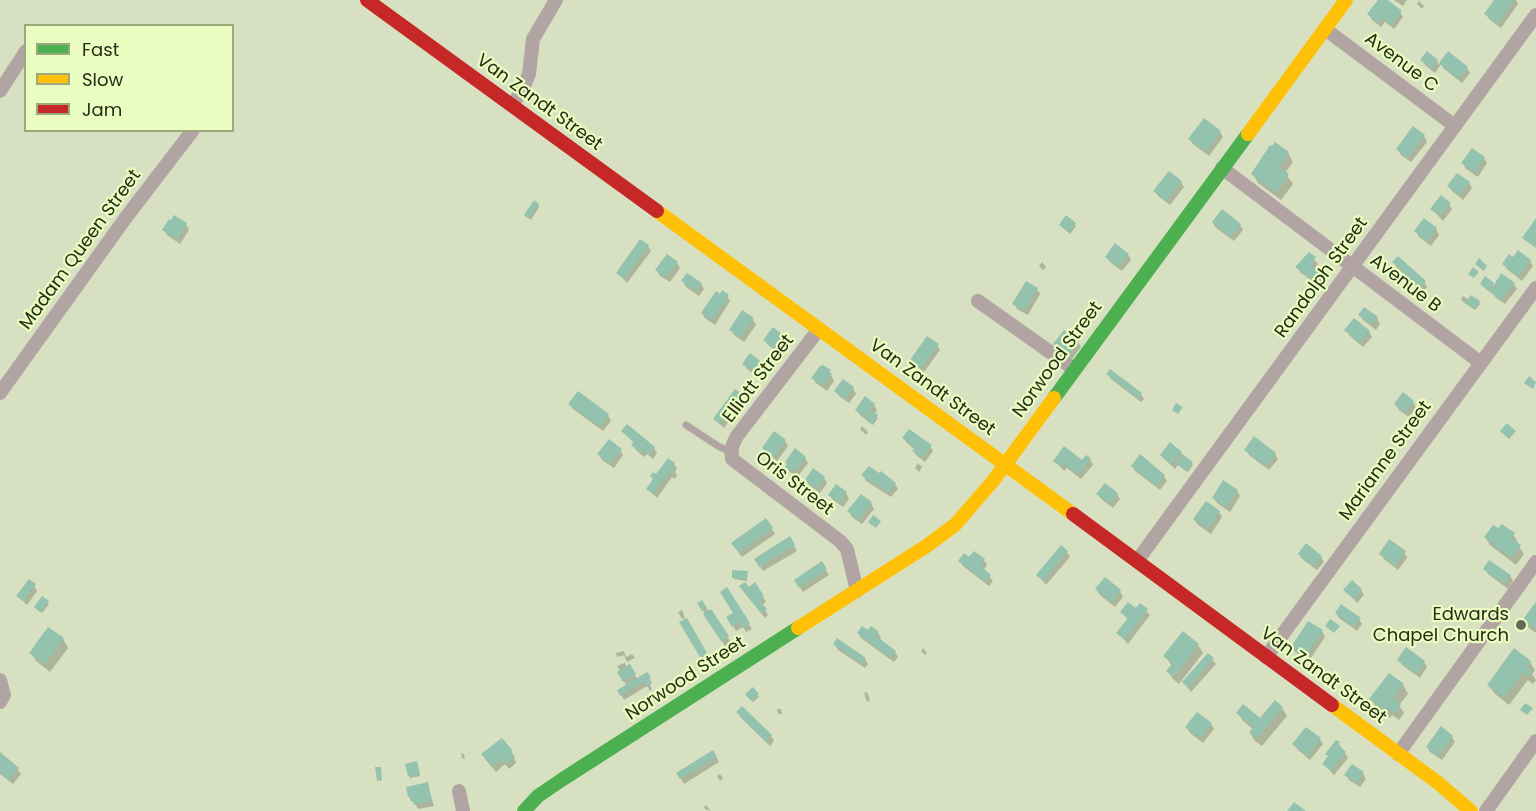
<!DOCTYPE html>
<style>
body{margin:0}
#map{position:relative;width:1536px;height:811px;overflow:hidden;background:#d7e1c1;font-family:Poppins,sans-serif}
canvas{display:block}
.legend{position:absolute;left:24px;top:24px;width:210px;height:108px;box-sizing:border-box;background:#eafdc0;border:2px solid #9ca97c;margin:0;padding:8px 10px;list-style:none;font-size:18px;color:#262c15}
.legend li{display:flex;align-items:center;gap:12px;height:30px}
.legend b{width:30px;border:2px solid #9ca97c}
</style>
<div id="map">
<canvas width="1536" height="811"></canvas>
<ul class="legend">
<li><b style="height:8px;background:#4caf50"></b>Fast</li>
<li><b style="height:8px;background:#ffc107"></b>Slow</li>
<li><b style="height:8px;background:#c62828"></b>Jam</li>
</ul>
</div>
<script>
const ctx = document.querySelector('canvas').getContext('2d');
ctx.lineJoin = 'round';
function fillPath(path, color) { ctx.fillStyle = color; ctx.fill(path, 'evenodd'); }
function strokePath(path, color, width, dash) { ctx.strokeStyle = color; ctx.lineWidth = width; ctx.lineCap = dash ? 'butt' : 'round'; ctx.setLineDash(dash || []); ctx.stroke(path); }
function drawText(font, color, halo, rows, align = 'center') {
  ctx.font = font + ' Poppins,sans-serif'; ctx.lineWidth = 4.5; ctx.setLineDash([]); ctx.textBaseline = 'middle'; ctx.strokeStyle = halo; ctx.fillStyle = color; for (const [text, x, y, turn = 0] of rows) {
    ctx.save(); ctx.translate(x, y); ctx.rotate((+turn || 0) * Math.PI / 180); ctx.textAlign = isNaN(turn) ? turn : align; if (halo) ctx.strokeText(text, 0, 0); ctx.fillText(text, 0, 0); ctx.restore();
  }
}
fillPath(new Path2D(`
 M1380 0H1385L1400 12 1403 17 1394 29 1385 22 1381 27 1372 20 1369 14Z
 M1394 0H1407L1403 6Z
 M1496 0H1516L1518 4 1501 28 1489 19 1486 14Z
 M1419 1 1424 6 1422 9 1417 4Z
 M1448 54 1467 68 1470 73 1462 83 1443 68 1441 64 1435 73 1425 65 1422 60 1437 61 1439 65Z
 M1220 132 1223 137 1209 156 1193 144 1190 139Z
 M1424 136 1427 142 1411 162 1401 155 1398 149Z
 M1275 144 1288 153 1293 162 1285 173 1293 184 1281 200 1258 183 1253 174Z
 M1484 158 1487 163 1478 177 1466 169 1463 164Z
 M1181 182 1184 187 1170 205 1158 196 1155 191Z
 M1469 183 1472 188 1463 200 1452 191 1449 186Z
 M1449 204 1452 209 1443 221 1432 209Z
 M538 205 539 207 531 220 527 217 525 215Z
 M1424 220 1436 229 1439 235 1431 246 1419 237 1416 231Z
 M1213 223 1240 225 1243 230 1234 241 1216 228Z
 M186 224 189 230 180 244 167 235 164 230Z
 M1075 224 1076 226 1070 234 1062 227Z
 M648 246 651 251 627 283 618 273Z
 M1309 254 1318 264 1314 269 1323 276 1326 281 1321 288 1300 272 1297 267Z
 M1128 255 1131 260 1122 271 1110 262 1107 257Z
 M1513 259 1530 261 1533 266 1522 281 1507 269 1504 264Z
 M1042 262 1046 267 1043 270 1039 266Z
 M1394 262 1424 282 1427 287 1423 292 1397 268Z
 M677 263 680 268 670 282 660 276 657 270Z
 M683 281 701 284 704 289 699 296 686 287Z
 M1481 284H1493L1495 287 1514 284 1517 289 1505 304 1495 297 1491 290 1490 292Z
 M1037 289 1040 294 1028 315 1017 309 1014 304Z
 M727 296 730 301 715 325 705 318 702 313Z
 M1463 296 1469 300 1479 302 1480 304 1475 310 1462 301 1461 299Z
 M1364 309 1377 318 1380 324 1376 330 1363 320 1360 315Z
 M753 320 756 325 744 342 734 335 731 330Z
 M773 329 782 336 785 342 777 352 768 345 765 340Z
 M1346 330 1369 332 1372 337 1363 347 1349 335Z
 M1078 342 1081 347 1072 359 1058 349 1055 344Z
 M937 345 940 350 924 372 915 365 912 360Z
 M744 364 763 365 766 370 760 378 747 369Z
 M829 371 834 381 827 391 816 383 813 378Z
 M1108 374 1141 394 1144 399 1141 402 1111 379Z
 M853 388 856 394 849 403 839 396 836 391Z
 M578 393 608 415 611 421 603 431 573 409 570 404Z
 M741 395 744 400 724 428 715 419Z
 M1413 402 1416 407 1409 417 1399 410 1396 405Z
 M874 405 877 410 874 414 878 418 873 425 860 415 857 410Z
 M628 426 654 448 657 453 653 459 647 454 644 457 636 450 633 445 634 443 623 431Z
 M862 426 868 432 866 435 860 429Z
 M904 438 930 446 933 451 925 462 917 456 914 451 915 450 907 443Z
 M785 441 788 446 777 461 767 454 764 449Z
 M620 450 623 455 614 468 602 460 599 454Z
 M1246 450 1275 454 1278 459 1269 470 1249 455Z
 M1181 453 1193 465 1188 472 1178 465 1175 469 1161 455Z
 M805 458 808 463 799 475 797 473 795 475 790 472 787 467Z
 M1090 459 1093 465 1081 479 1067 468 1064 471 1055 461 1082 462Z
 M918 463 922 467 919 472 915 468Z
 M674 464 677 469 675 472 677 475 675 479 672 477 657 498 648 489 657 476Z
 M1132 466 1164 476 1167 481 1160 490 1135 471Z
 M863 475 895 484 898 489 891 497 866 481Z
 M824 478 827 483 820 493 809 485 806 480Z
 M837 486 846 493 849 499 843 507 833 500 830 495Z
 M1237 491 1240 496 1230 512 1217 503 1214 498Z
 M1098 494H1117L1120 499 1113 508 1101 499Z
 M871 503 874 509 862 524 852 517 849 512Z
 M1219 512 1222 517 1211 534 1197 524 1194 519Z
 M766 520 775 534 742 557 736 549Z
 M1513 534 1518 543 1517 544 1524 554 1516 565 1490 545 1485 537Z
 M789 538 797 551 763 571 756 559Z
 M1067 552 1070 557 1046 585 1038 575Z
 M1404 552 1407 558 1398 570 1384 559 1381 554Z
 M975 553 984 560 987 565 983 571 993 581 989 586 963 566 960 561 970 560Z
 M1299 554 1321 557 1324 562 1317 570 1302 559Z
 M822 564 829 575 803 592 796 581Z
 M1485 569 1510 576 1513 581 1508 589 1488 574Z
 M747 572V581L734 579 733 577Z
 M1105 579 1120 591 1123 597 1115 607 1100 595 1097 590Z
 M34 585 37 591 27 605 18 596Z
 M727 589 752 629 746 632 743 627 736 631 728 618 735 614Z
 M1345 590H1361L1364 595 1357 603Z
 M744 592 763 597 766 602 762 605 768 615 765 618Z
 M47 602 49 604 42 613 36 608Z
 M702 602 731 642 725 646 708 620 699 603Z
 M1536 604V633L1529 628 1525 620Z
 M1140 605 1150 615 1128 644 1118 633 1128 620 1122 612 1136 610Z
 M682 610 685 618 682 619 678 612Z
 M1336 613 1359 619 1362 624 1357 631 1339 618Z
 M686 620 709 659 704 661 681 623Z
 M1322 631 1325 637 1309 661 1295 652 1292 647Z
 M858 633H878L881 638 879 640 895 652 898 657 894 662 861 638Z
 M63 639 68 648 50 672 36 661 31 653Z
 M835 644 865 659 868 664 865 668 838 650Z
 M1198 645 1203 653 1179 684 1173 679 1168 671 1172 666 1165 656Z
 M923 648 927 653 925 655 921 651Z
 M1406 649 1424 662 1427 667 1420 678 1402 665 1399 660Z
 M624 651 626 657 632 654 635 658 625 663 627 668 629 666 638 680 647 674 652 683 650 685 652 690 650 691 647 686 624 700 619 691 627 686 619 673 621 672 617 666 627 662 624 655 617 657 616 653Z
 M1208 655 1216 664 1191 692 1184 683Z
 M1530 662 1535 670 1532 674 1536 680 1533 684 1528 680 1509 705 1494 693 1489 685Z
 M1403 685 1408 694 1399 705 1404 713 1399 720 1392 715 1390 718 1376 707 1371 699Z
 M753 689 759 697 753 702 748 696Z
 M867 692 870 700 867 702 864 693Z
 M742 708 771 736 774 741 770 746 741 718 738 713Z
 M1282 708 1287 716 1262 746 1255 741 1250 733 1253 729 1243 721 1238 713 1260 720Z
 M777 709H781L782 714H778Z
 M1211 724 1214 729 1203 743 1190 733 1187 728Z
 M1452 737 1455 742 1442 760 1430 752 1427 747Z
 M1320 739 1323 744 1310 760 1297 749 1294 744Z
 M1339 744 1348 758 1334 775 1324 764Z
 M512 752 516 763 509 769 505 764 496 772 486 760Z
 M713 752 719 762 684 784 678 774Z
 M461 753 464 754 465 759 462 758Z
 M0 754 12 762 21 774 13 784 0 774Z
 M417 765 420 776 410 778 409 776Z
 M1352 766 1363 773 1366 779 1360 787 1349 780 1346 775Z
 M720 774 723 778 720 781 717 776Z
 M427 784 434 806 418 809 414 801 412 802 409 797Z
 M706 805 710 810 711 811 705 809 704 807Z`), '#0003');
fillPath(new Path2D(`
 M1378 0H1388L1402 11 1391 25 1382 18 1378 23 1367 14Z
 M1494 0H1514L1498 24 1484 14Z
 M1427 51 1438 60 1432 68 1420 60Z
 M1448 51 1468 67 1459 79 1439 63Z
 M1204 118 1221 131 1206 152 1188 139Z
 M1413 126 1425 135 1408 158 1396 149Z
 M1275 142 1289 152 1279 167 1289 174 1276 193 1251 174 1270 145 1272 146Z
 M1472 148 1485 157 1475 172 1461 163Z
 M1169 171 1182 181 1166 201 1153 191Z
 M1457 173 1470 182 1460 195 1447 186Z
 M1441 195 1451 203 1440 216 1430 209Z
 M534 200 539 204 529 219 524 215Z
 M1222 209 1241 224 1231 237 1212 222Z
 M174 215 187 223 177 239 162 230 169 219 171 220Z
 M1066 215 1076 223 1069 232 1059 225Z
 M1424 218 1437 228 1428 242 1414 231Z
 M1536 218V248L1522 238Z
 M640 239 649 245 624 279 616 273Z
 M1115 243 1129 254 1119 267 1105 257Z
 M1518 250 1531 260 1519 276 1502 264 1509 254 1513 257Z
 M1309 252 1316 257 1311 265 1324 275 1318 284 1295 267Z
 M667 254 678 262 666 278 655 270Z
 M1398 256 1426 281 1420 288 1392 262Z
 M1479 258 1487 266 1484 271 1475 264Z
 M1473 267 1479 272 1474 278 1468 274Z
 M687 273 702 283 696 291 681 281Z
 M1501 273 1515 283 1501 300 1490 292Z
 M1485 276 1494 283 1488 291 1480 284Z
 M1026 281 1038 288 1024 311 1012 304Z
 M722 290 729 295 726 298 727 299 712 321 701 313 716 291 720 294Z
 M1471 295 1480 301 1474 309 1465 303Z
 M1364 307 1378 317 1372 325 1358 315Z
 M742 310 754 318 741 338 729 330Z
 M1354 318 1370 331 1360 343 1344 330Z
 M773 327 783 335 774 348 763 340Z
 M1064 330 1079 341 1068 355 1053 344Z
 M927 336 939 344 921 368 910 360Z
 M750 353 764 364 757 374 742 364Z
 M823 365 831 370 829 372 832 374 823 386 811 378 820 366Z
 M1110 369 1142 393 1138 398 1106 374Z
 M1529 376 1536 382 1533 389 1524 383Z
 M843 379 854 387 845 399 834 391Z
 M735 389 742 394 720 424 713 419Z
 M578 391 609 414 600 427 568 404Z
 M1403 392 1414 401 1405 413 1394 404Z
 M865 396 875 404 865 417 855 410Z
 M1176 403 1183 407 1178 414 1172 410Z
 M873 411 878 415 871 424 866 420Z
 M1507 423 1516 431 1509 439 1500 431Z
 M627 424 655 447 649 455 643 450 641 453 631 445 634 442 621 431Z
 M909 429 932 445 922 458 912 451 915 448 902 438Z
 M774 431 786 440 774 457 762 448Z
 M1254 436 1276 453 1266 466 1244 450Z
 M609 439 622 449 610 464 597 454Z
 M1170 442 1182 452 1171 465 1160 455Z
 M1064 446 1082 460 1086 455 1091 458 1078 475 1063 463 1061 467 1053 461Z
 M795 448 806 457 796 471 793 469 791 471 785 467 787 464 785 462Z
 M1140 454 1165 475 1157 486 1131 466Z
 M1183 455 1193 462 1186 471 1176 464Z
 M668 458 675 463 672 467 675 469 672 474 669 472 653 494 646 489 653 479 650 476 653 472 656 474Z
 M869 466 879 473 881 471 896 483 888 493 861 475Z
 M813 468 825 477 817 489 805 480Z
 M1223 480 1238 490 1227 507 1212 498Z
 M1105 483 1118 493 1110 504 1096 494Z
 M836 484 847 492 839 503 828 495Z
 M861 494 872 502 859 520 847 511Z
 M1206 501 1220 511 1208 529 1193 519Z
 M873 515 881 521 876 528 868 522Z
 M766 518 773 528 739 553 731 543Z
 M1502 524 1515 533 1511 538 1521 545 1511 558 1484 537 1493 525 1498 528Z
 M790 536 795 545 759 567 754 559Z
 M1389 539 1406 551 1395 566 1379 554Z
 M1306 543 1322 556 1314 566 1298 554Z
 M1061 545 1068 551 1043 581 1036 575Z
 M974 551 985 559 980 566 991 575 986 582 958 561 964 553 969 557Z
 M1489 560 1511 575 1505 584 1483 569Z
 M822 561 827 569 799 588 794 580Z
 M732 570 748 571 747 579 732 578Z
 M1105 577 1121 590 1112 603 1095 589Z
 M29 579 36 584 23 601 16 596Z
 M1352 580 1362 589 1354 599 1343 590Z
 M745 582 749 587 755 582 764 596 759 600 767 609 761 613 739 586Z
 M727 587 750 623 742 628 739 622 732 627 726 617 733 613 720 592Z
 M42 596 49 601 40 612 34 607Z
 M702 600 707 608 702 611 697 603Z
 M1128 602 1136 608 1140 603 1148 609 1125 640 1116 633 1128 618 1120 612Z
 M1536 602V629L1523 619Z
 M1341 604 1361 618 1354 627 1335 613Z
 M711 609 729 636 721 641 703 614Z
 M687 618 707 653 700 657 679 622Z
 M1330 619 1340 626 1334 633 1325 626Z
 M1308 621 1323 630 1305 657 1291 647Z
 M862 626 868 630 871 626 879 632 876 636 896 651 891 658 857 633Z
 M48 627 64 638 45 664 29 653Z
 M1183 631 1199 644 1174 677 1166 671 1173 663 1163 656Z
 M837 638 866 658 862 664 833 644Z
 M1406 647 1425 661 1417 674 1397 660Z
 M1514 648 1531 661 1527 667 1532 671 1528 677 1523 672 1504 698 1487 685Z
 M1208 653 1214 658 1188 688 1182 682Z
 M630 664 636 674 623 682 617 672Z
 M647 672 651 677 648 679 651 684 646 687 643 682 620 696 617 690Z
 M1389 673 1404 684 1393 698 1401 704 1394 713 1387 708 1385 710 1369 699Z
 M753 687 759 694 751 701 745 694Z
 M1275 700 1283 707 1257 739 1249 733 1253 727 1236 713 1243 704 1260 718Z
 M1525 703 1533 708 1527 715 1520 710Z
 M742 706 772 735 766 742 736 712Z
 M1197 712 1212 723 1200 739 1185 727Z
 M1441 726 1453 736 1439 756 1426 747Z
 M1306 727 1321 738 1307 756 1292 744Z
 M502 738 513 751 511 752 515 757 505 765 501 760 492 767 481 754Z
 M1336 740 1340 742 1338 745 1346 752 1331 771 1322 764 1328 756 1325 754Z
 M713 750 717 757 680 779 676 773Z
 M0 752 19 768 9 780 0 772Z
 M417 761 420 774 408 776 405 764Z
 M1352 764 1364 772 1357 783 1344 775Z
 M375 767H381L382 780 377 781Z
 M428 782 432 801 414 805 412 796 408 797 406 787Z
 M1294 802 1306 811H1287Z`), '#93c2ae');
strokePath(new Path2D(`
 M686 425 718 446 731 452`), '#b2a4a2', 7);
strokePath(new Path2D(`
 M1325 29 1455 126
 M0 91 26 51
 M512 105 522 91 529 74 533 39 556 0
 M1222 168 1481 363
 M978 301 1074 369
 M819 329 737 436C732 445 731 449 732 459L840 541 847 549 857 591
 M0 393 127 216 193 130
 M1137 561 1536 15
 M1266 657 1536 288
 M0 680 4 695 0 702
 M1398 754 1536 562
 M459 791 463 811
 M1486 811 1536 741`), '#b2a4a2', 14);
strokePath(new Path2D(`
 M1054 398 1248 134
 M524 811 538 796 563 779 798 628`), '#4caf50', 14);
strokePath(new Path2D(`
 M1248 134 1346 0
 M657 211 1073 514
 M798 628 925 547 955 525 993 481 1054 398
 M1332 705 1437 782 1471 811`), '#ffc107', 14);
strokePath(new Path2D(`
 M367 0 657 211
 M1073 514 1332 705`), '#c62828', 14);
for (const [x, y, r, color] of [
 [1521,625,6,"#646b51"]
]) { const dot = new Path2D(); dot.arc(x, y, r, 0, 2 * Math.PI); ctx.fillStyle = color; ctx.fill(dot); strokePath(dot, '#eafdc0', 2); }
drawText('18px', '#262c15', '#eafdc0', [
 ["Avenue C",1401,63,37],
 ["Van Zandt Street",539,103,36],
 ["Madam Queen Street",81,250,-54],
 ["Randolph Street",1322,278,-54],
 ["Avenue B",1405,284,37],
 ["Norwood Street",1058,360,-54],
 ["Elliott Street",759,379,-53],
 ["Van Zandt Street",932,388,36],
 ["Marianne Street",1386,461,-54],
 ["Oris Street",794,484,37],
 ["Van Zandt Street",1323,676,36],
 ["Norwood Street",686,679,-33]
]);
drawText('18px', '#262c15', '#eafdc0', [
 ["Edwards",1509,615],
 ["Chapel Church",1509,636]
], 'right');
</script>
